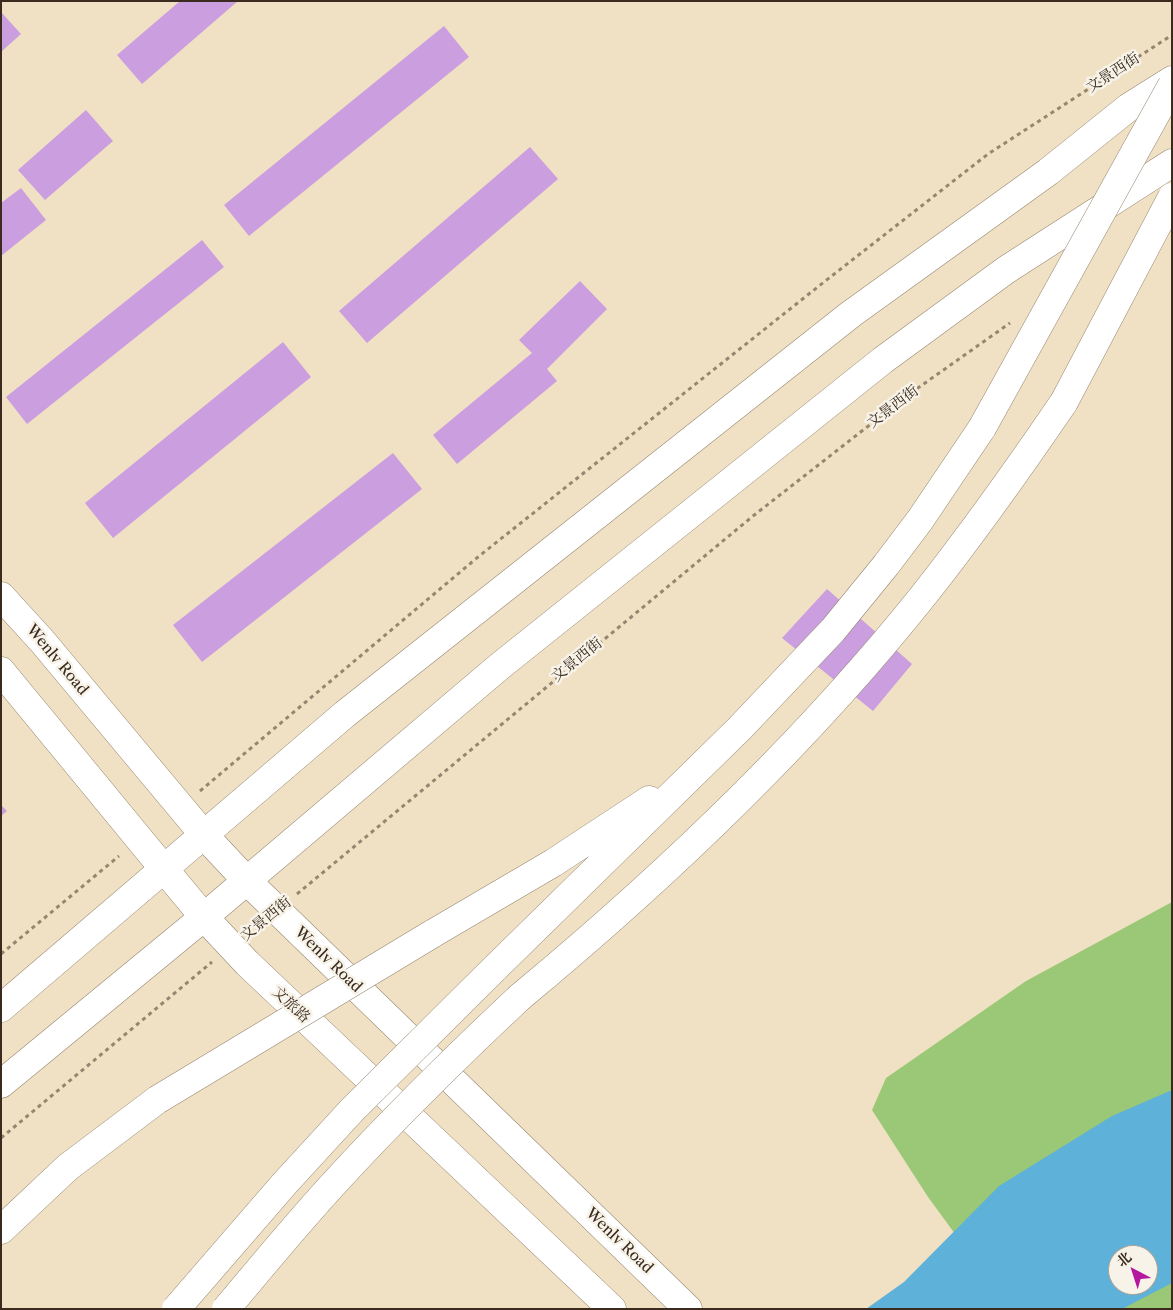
<!DOCTYPE html>
<meta charset="utf-8">
<style>
body{margin:0}
#map{position:relative;width:1173px;height:1310px;overflow:hidden;background:#f0e1c4;font-family:"Libre Caslon Text","Noto Serif SC",serif}
canvas{display:block}
.frame{position:absolute;inset:0;border:2px solid #3b2a1e;pointer-events:none}
.north{position:absolute;left:1108px;top:1245px;width:50px;height:50px;box-sizing:border-box;background:#f7f3e8;border:1px solid #aca397;border-radius:50%;rotate:320deg;font-size:14px;font-weight:700;line-height:20px;text-align:center;color:#3b2a1e}
.north::after{content:'';display:block;margin:auto;width:18px;height:22px;background:#b5179e;clip-path:polygon(50% 0,100% 100%,50% 72%,0 100%)}
</style>
<div id="map">
<canvas width="1173" height="1310"></canvas>
<div class="frame"></div>
<div class="north">北</div>
</div>
<script>
const ctx = document.querySelector('canvas').getContext('2d');
ctx.lineJoin = 'round';
function fillPath(path, color) { ctx.fillStyle = color; ctx.fill(path, 'evenodd'); }
function strokePath(path, color, width, dash) { ctx.strokeStyle = color; ctx.lineWidth = width; ctx.lineCap = dash ? 'butt' : 'round'; ctx.setLineDash(dash || []); ctx.stroke(path); }
function drawText(font, color, halo, rows, align = 'center') {
  ctx.font = font + ' "Libre Caslon Text","Noto Serif SC",serif'; ctx.lineWidth = 5; ctx.setLineDash([]); ctx.textBaseline = 'middle'; ctx.strokeStyle = halo; ctx.fillStyle = color; for (const [text, x, y, turn = 0] of rows) {
    ctx.save(); ctx.translate(x, y); ctx.rotate((+turn || 0) * Math.PI / 180); ctx.textAlign = isNaN(turn) ? turn : align; if (halo) ctx.strokeText(text, 0, 0); ctx.fillText(text, 0, 0); ctx.restore();
  }
}
fillPath(new Path2D(`
 M1172 902V1309H1010L928 1197 872 1110 886 1078 1026 981ZM1118 1255H1148V1285H1118Z`), '#9bc876');
fillPath(new Path2D(`
 M1172 1090V1283L1122 1309H866L904 1282 999 1186 1112 1116ZM1118 1255H1148V1285H1118Z`), '#5eb1d9');
fillPath(new Path2D(`
 M180 1H238L142 84 117 55Z
 M1 12 21 34 1 52Z
 M444 26 469 57 249 236 224 205Z
 M86 110 113 141 45 200 18 170Z
 M530 147 558 179 367 343 339 311Z
 M21 188 46 220 1 256V203Z
 M202 240 224 267 27 424 6 397Z
 M580 281 607 309 547 369 557 381 457 464 433 435 532 353 519 340Z
 M283 342 311 377 113 538 85 503Z
 M393 453 422 489 202 662 173 625Z
 M827 589 912 664 873 711 782 638Z
 M1 805 7 811 1 816Z`), '#ca9edf');
const secondary = new Path2D(`
 M1 596 42 641 204 835
 M1 671 164 869`);
const primary = new Path2D(`
 M204 835 246 880 688 1309
 M164 869 204 917 247 963 612 1309
 M1 1008 345 714 851 314 1048 172 1129 107 1172 80
 M1 1084 204 917 500 666 883 360 1006 270 1172 163`);
const motorway = new Path2D(`
 M432 934 553 863 649 800
 M494 969 740 728 833 630 886 565 920 520 982 428
 M520 997C666 876 804 745 923 596 973 533 1019 468 1064 402
 M1 1230 68 1167 157 1100`);
strokePath(secondary, '#968671', 29);
strokePath(primary, '#968671', 29);
strokePath(motorway, '#968671', 29);
strokePath(new Path2D(`
 M200 791 478 557 824 282 988 154 1172 35
 M297 894 753 516 908 395 1010 323
 M1 954 119 856
 M1 1138 212 962`), '#968671', 3, [4, 4]);
strokePath(secondary, '#fff', 28);
strokePath(primary, '#fff', 28);
strokePath(motorway, '#fff', 28);
const tertiaryBridge = new Path2D(`
 M1064 402 1172 197
 M982 428 1172 85`);
const motorwayBridge = new Path2D(`
 M157 1100 432 934
 M176 1309 285 1183 352 1110 494 969
 M226 1309C263 1265 299 1221 338 1179 396 1116 457 1056 520 997`);
strokePath(tertiaryBridge, '#968671', 29, []);
strokePath(motorwayBridge, '#968671', 29, []);
strokePath(tertiaryBridge, '#fff', 28);
strokePath(motorwayBridge, '#fff', 28);
drawText('15px', '#3b2a1e', '#f7f3e8', [
 ["文景西街",1113,73,-33],
 ["文景西街",893,407,-37],
 ["Wenlv Road",57,660,50],
 ["文景西街",577,660,-39],
 ["文景西街",266,919,-39],
 ["Wenlv Road",328,960,44],
 ["文旅路",291,1005,43],
 ["Wenlv Road",619,1241,44]
]);
</script>
